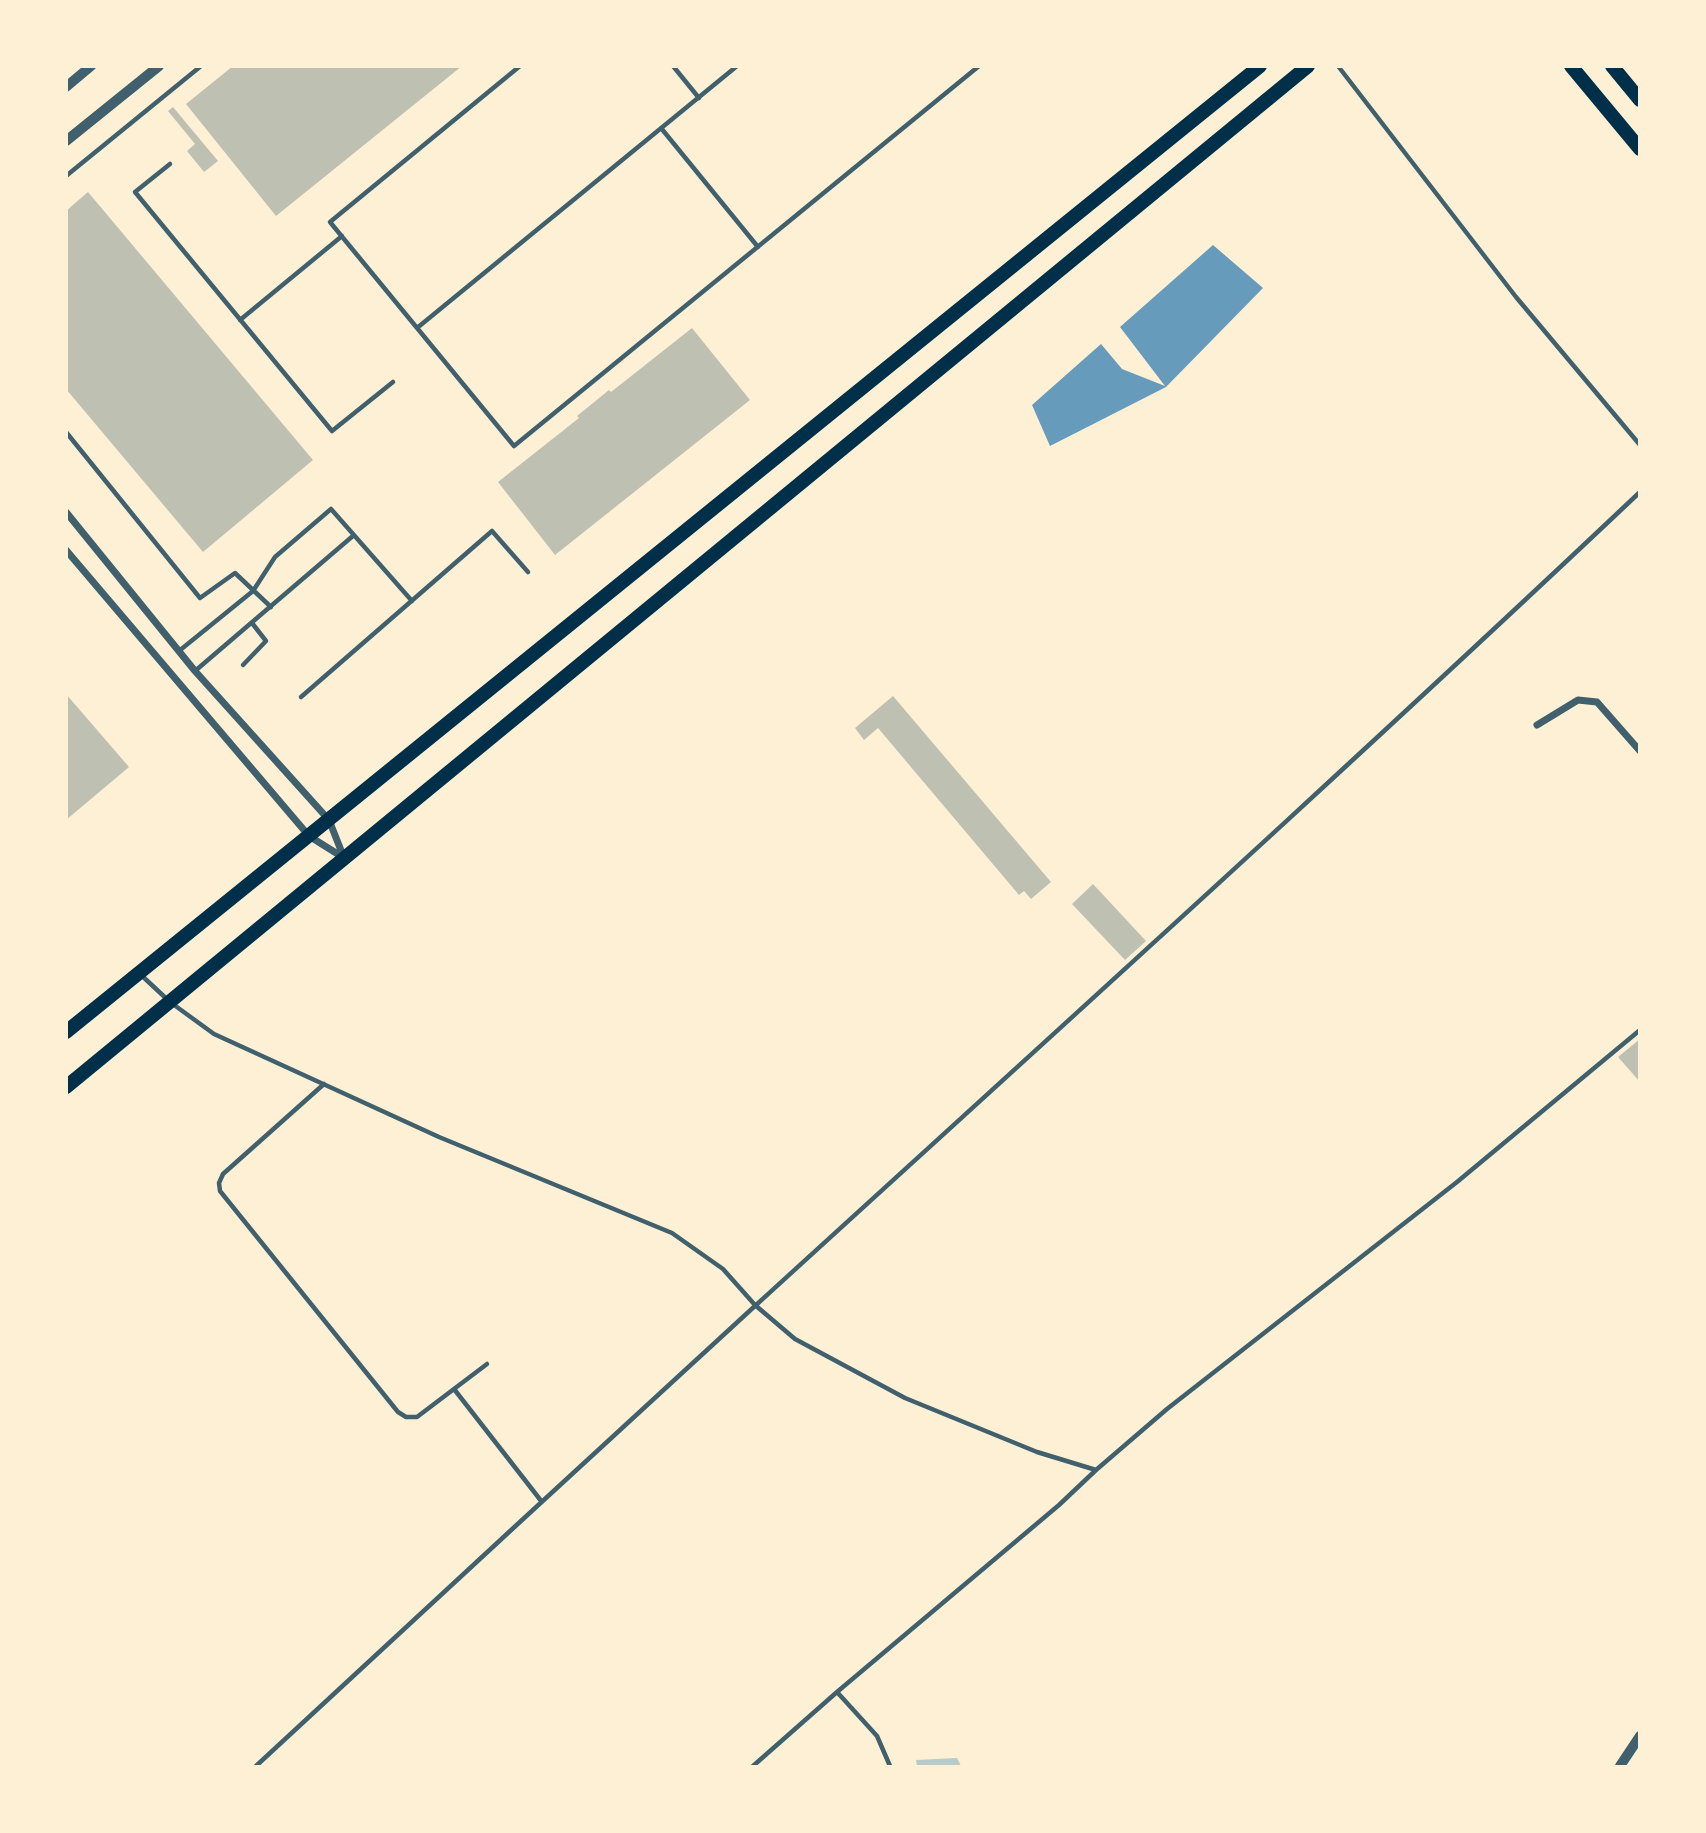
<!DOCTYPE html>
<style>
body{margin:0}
#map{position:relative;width:1706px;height:1833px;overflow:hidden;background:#fdf0d5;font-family:"Roboto Serif",serif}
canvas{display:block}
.frame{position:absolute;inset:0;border:68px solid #fdf0d5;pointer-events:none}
</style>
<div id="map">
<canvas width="1706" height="1833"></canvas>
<div class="frame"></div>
</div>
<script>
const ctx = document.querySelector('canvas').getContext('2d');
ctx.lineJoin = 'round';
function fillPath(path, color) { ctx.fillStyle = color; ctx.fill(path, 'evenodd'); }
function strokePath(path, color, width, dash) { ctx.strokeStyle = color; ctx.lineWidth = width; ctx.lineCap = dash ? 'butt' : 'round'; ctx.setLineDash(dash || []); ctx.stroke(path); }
fillPath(new Path2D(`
 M957 1758 961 1766H917L916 1760Z`), '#b9caca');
fillPath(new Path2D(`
 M1213 245 1263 288 1166 387 1050 446 1032 405 1101 344 1122 369 1165 386 1120 327Z`), '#669bbc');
fillPath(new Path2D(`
 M233 66H462L276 216 186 104Z
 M173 107 218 161 204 172 187 151 195 144 168 111Z
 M88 192 313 460 203 552 66 389V211Z
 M692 328 750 400 555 555 498 482 579 418 577 416 609 390 611 392Z
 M66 694 129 767 66 820Z
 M893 696 1051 882 1031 899 1024 891 1019 895 878 728 864 740 855 728Z
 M1093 884 1146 941 1125 960 1072 904Z
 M1640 1039V1082L1618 1057Z`), '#bec0b2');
strokePath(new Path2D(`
 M520 66 330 222 514 446 979 66
 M673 66 699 98
 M1338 66 1516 297 1640 445
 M661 128 758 247
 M170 164 135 192 332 431 393 382
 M66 176 201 66
 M240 320 342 236
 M417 328 737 66
 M66 432 200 598 235 573 271 607
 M179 651 253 591 275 557 331 509 412 601
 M243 665 266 641 252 623
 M195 671 354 535
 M301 697 492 531 528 572
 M140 974 170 1002 214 1034 439 1137 672 1233 723 1269 755 1305 795 1339 905 1398 1037 1452 1096 1470
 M324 1084 223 1174 219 1183 220 1191 398 1412 406 1417H417L487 1364
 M454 1389 542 1502
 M837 1692 877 1736 890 1766
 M256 1766C422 1612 589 1458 756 1305 1052 1035 1349 767 1640 492
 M753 1766 837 1692 1059 1505 1096 1470 1167 1409 1457 1182 1640 1030`), '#3f606c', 4.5);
strokePath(new Path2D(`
 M66 512 195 671 329 820 344 858
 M66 550 309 836 344 858
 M1537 725 1578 700 1597 702 1640 751`), '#3f606c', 7);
strokePath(new Path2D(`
 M66 87 91 66
 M66 141 159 66
 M1620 1766 1640 1736`), '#3f606c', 10);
strokePath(new Path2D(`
 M1571 66 1640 149
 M1612 66 1640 100
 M66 1032 1260 66
 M66 1087 1308 66`), '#003049', 14);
</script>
